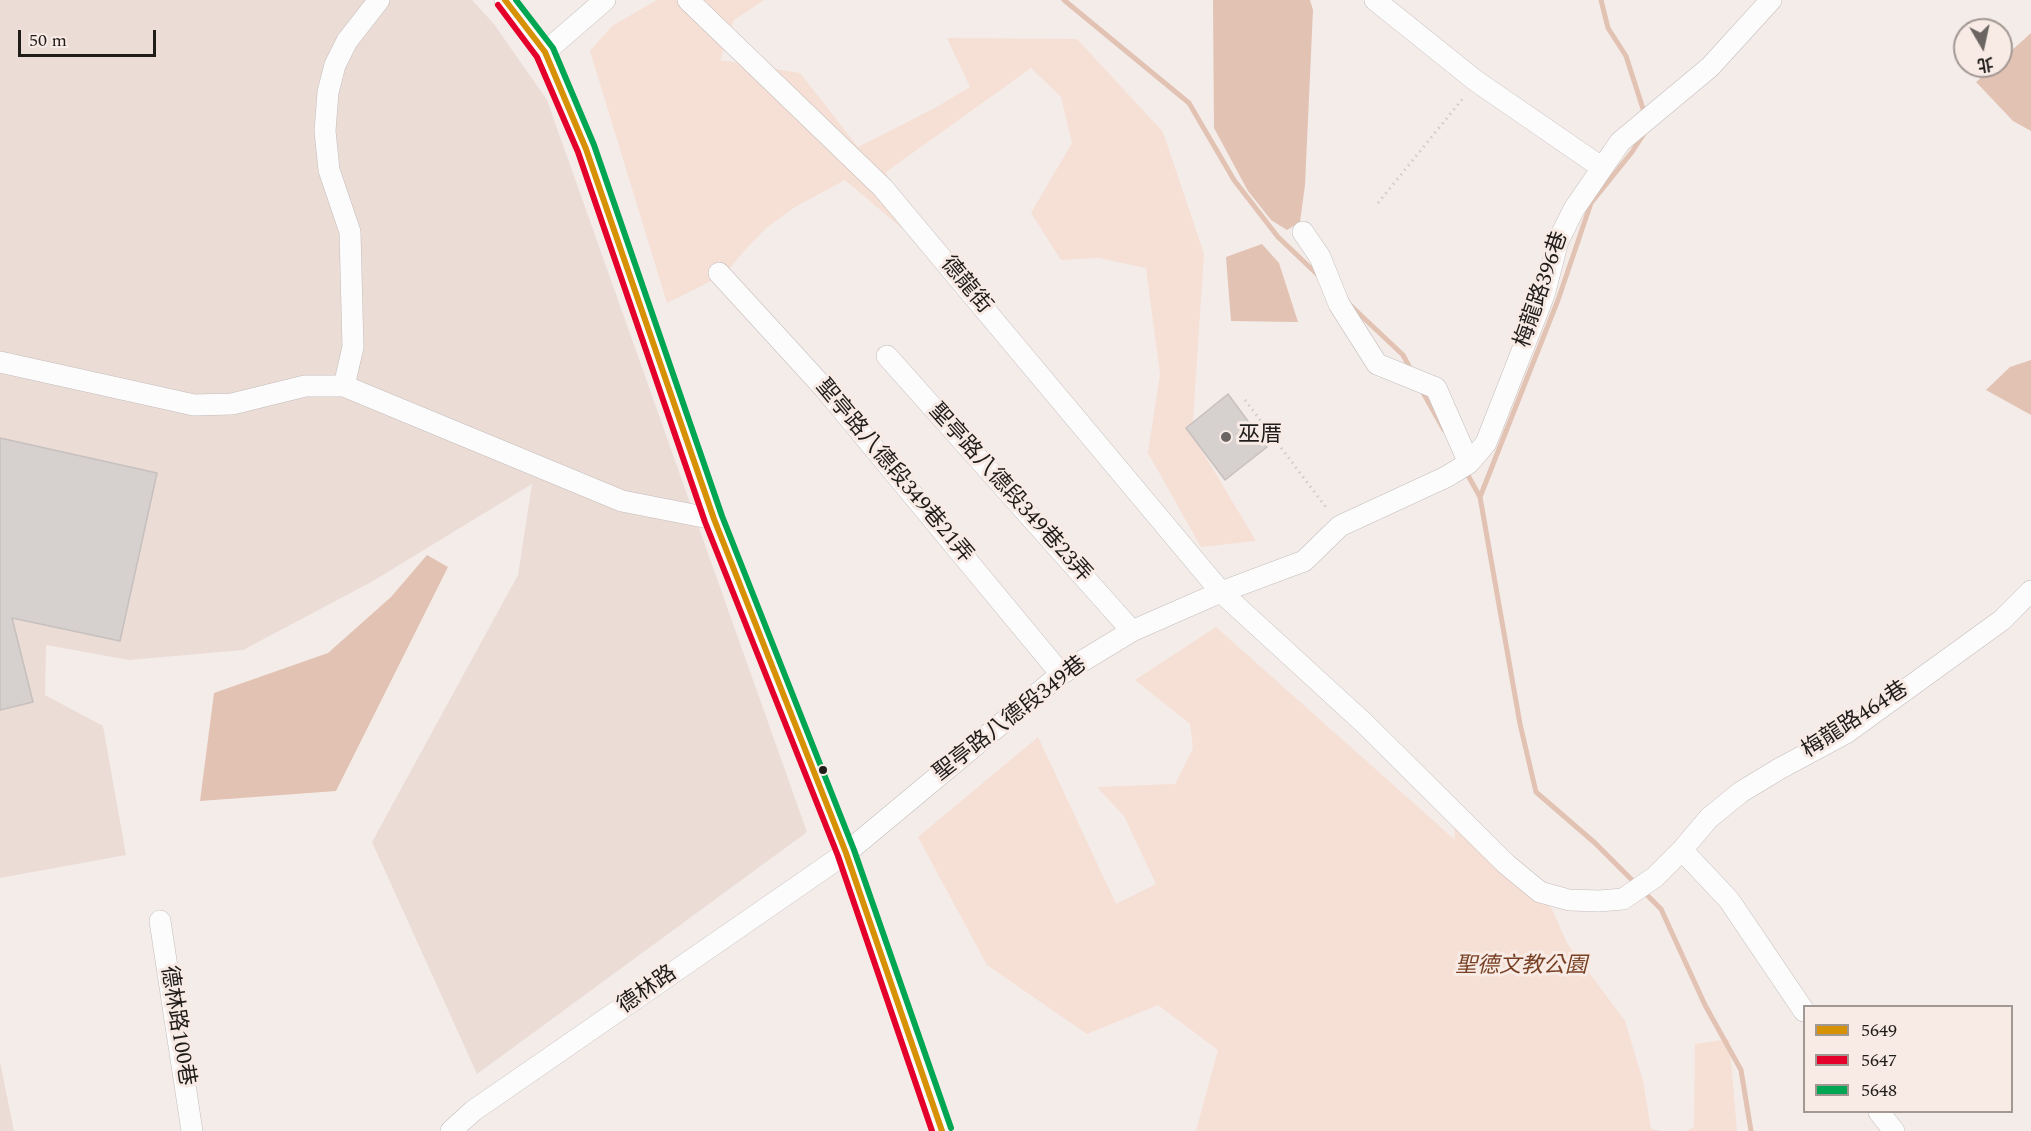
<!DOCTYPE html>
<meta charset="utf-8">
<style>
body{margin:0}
#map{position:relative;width:2031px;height:1131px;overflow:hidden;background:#f4ece9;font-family:Spectral,"Noto Sans TC",serif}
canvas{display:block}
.legend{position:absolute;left:1803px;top:1005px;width:210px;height:108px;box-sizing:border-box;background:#f8ebe5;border:2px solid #a29893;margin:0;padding:8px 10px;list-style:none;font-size:18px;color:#201c19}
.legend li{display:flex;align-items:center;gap:12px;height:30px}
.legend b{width:30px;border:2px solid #a29893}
.north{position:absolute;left:1953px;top:18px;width:60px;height:60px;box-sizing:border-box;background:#f8ebe5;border:2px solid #a29893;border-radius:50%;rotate:171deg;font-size:16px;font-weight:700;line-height:24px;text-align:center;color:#201c19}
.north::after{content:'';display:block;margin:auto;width:21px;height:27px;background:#6a6562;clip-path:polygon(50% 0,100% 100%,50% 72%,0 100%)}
.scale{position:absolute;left:18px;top:30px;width:138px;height:27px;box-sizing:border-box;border:3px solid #201c19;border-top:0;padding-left:8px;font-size:18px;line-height:21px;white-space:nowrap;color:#201c19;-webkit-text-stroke:4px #f8ebe5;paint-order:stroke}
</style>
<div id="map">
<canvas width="2031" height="1131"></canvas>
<ul class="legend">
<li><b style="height:8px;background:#d79104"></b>5649</li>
<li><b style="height:8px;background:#e4002b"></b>5647</li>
<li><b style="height:8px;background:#00a651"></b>5648</li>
</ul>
<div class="north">北</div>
<div class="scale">50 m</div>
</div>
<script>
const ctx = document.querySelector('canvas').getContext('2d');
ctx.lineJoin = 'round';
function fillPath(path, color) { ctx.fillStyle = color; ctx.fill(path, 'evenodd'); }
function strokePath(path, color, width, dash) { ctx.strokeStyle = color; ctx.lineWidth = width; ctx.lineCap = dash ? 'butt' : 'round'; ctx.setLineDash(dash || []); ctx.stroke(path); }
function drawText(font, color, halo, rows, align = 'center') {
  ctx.font = font + ' Spectral,"Noto Sans TC",serif'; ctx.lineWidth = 6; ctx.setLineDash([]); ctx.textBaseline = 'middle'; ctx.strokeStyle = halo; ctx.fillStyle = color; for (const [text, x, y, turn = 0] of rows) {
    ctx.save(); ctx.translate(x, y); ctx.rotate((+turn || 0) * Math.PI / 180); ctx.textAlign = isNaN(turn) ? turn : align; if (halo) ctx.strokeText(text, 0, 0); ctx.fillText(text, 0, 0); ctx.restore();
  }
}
fillPath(new Path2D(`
 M0 0H472L494 24 547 100 807 832 477 1074 372 842 518 575 532 484 373 581 243 650 129 660 46 645 45 695 103 726 126 855 0 878Z
 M0 1062 14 1131H0Z`), '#ebdcd6');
fillPath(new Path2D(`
 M657 0H764L734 20 720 60 800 73 858 147 935 108 970 87 947 38 1077 39 1163 132 1204 254 1192 434 1256 541 1201 547 1148 453 1160 374 1146 268 1099 258 1061 260 1031 213 1072 143 1061 97 1031 68 886 172 904 230 845 180 795 207 766 228 744 251 725 274 667 303 590 51 612 26Z
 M1216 627 1455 840 1454 825 1555 901 1549 907 1552 909 1567 943 1625 1021 1643 1081 1651 1129 1662 1131H1196L1218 1050 1158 1005 1087 1034 987 965 918 837 1038 737 1116 904 1156 884 1124 816 1097 787 1175 784 1193 748 1190 724 1135 680Z
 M1729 1039 1737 1131H1686L1694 1127 1695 1044Z`), '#f6dfd4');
fillPath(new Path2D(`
 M1213 0H1310L1313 10 1305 185 1300 222 1287 230 1271 220 1248 191 1214 128Z
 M2031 33V131L2013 121 1976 82 1994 66H2001V60Z
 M1262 244 1279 263 1298 322 1231 321 1226 257Z
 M2031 360V415L1986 390 2010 367Z
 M427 555 448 567 336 791 200 801 214 693 328 653 391 597Z`), '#e2c2b3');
strokePath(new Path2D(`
 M1064 0 1189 103 1234 180 1278 237 1319 276
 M1601 0 1608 28 1626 56 1645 115
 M1350 305 1403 355 1411 370
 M1421 389 1444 430
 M1465 470 1480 497 1520 724 1536 792 1595 843 1637 885
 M1480 497 1558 300 1591 203 1632 152 1645 132
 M1643 891 1661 909 1705 1005 1741 1070 1751 1131`), '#e2c2b3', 5);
const building = new Path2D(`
 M1228 394 1267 447 1225 480 1186 428Z
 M0 438 157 473 120 641 12 618 33 702 0 710Z`);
fillPath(building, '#d6d0ce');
strokePath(building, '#c6c0be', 1.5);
const minor = new Path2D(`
 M505 0 545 52 586 149 714 519 846 853 942 1131
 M688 0 883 188 1221 592 1364 723 1506 864 1540 892 1569 900 1599 901 1623 899 1655 877 1682 850 1709 818 1741 792 1779 769 1846 733 2002 620 2031 591
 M1375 0 1476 81 1601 167
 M545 52 605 0
 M1303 232 1320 257 1339 304 1377 364 1436 388 1469 463 1486 443 1544 295 1558 241 1574 209 1620 142 1710 67 1771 0
 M719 273 825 389 1061 674
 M887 356 1132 631
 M0 362 194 405 232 404 305 386H344L622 501 714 519
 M344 386 353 347 350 232 329 170 325 131 328 92 335 65 347 41 379 0
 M1682 850 1729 900 1804 1011
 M160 921 192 1131
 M1879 1112 1894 1131
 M451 1131 473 1111 846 853 1061 674 1132 631 1221 592 1304 561 1340 526 1446 477 1469 463`);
strokePath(minor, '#c3bdbb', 22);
strokePath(new Path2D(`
 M1378 203 1464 97
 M1245 400 1328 510`), '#cecccc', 3, [1.5, 4.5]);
strokePath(minor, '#fdfcfc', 21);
strokePath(new Path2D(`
 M505 0 545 52 586 149 714 519 846 853 942 1131`), '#d79104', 6);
strokePath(new Path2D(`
 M498 5 537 57 578 152 705 522 838 856 932 1131`), '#e4002b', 6);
strokePath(new Path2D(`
 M516 0 553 48 594 145 722 516 854 850 951 1128`), '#00a651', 6);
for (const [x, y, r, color] of [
 [1226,437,6,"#6a6562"],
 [823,770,5,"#201c19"]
]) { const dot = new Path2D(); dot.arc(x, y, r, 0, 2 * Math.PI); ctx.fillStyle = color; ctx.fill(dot); strokePath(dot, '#f8ebe5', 2); }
drawText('22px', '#201c19', '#f8ebe5', [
 ["德龍街",965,286,50],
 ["梅龍路396巷",1543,290,-71],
 ["聖亭路八德段349巷21弄",893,472,50],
 ["聖亭路八德段349巷23弄",1009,494,48],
 ["聖亭路八德段349巷",1011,720,-38],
 ["梅龍路464巷",1856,721,-33],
 ["德林路",648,991,-35],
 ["德林路100巷",176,1026,81]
]);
drawText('22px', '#201c19', '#f8ebe5', [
 ["巫厝",1238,437]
], 'left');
drawText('italic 22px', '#773f23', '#f8ebe5', [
 ["聖德文教公園",1521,968]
]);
</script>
